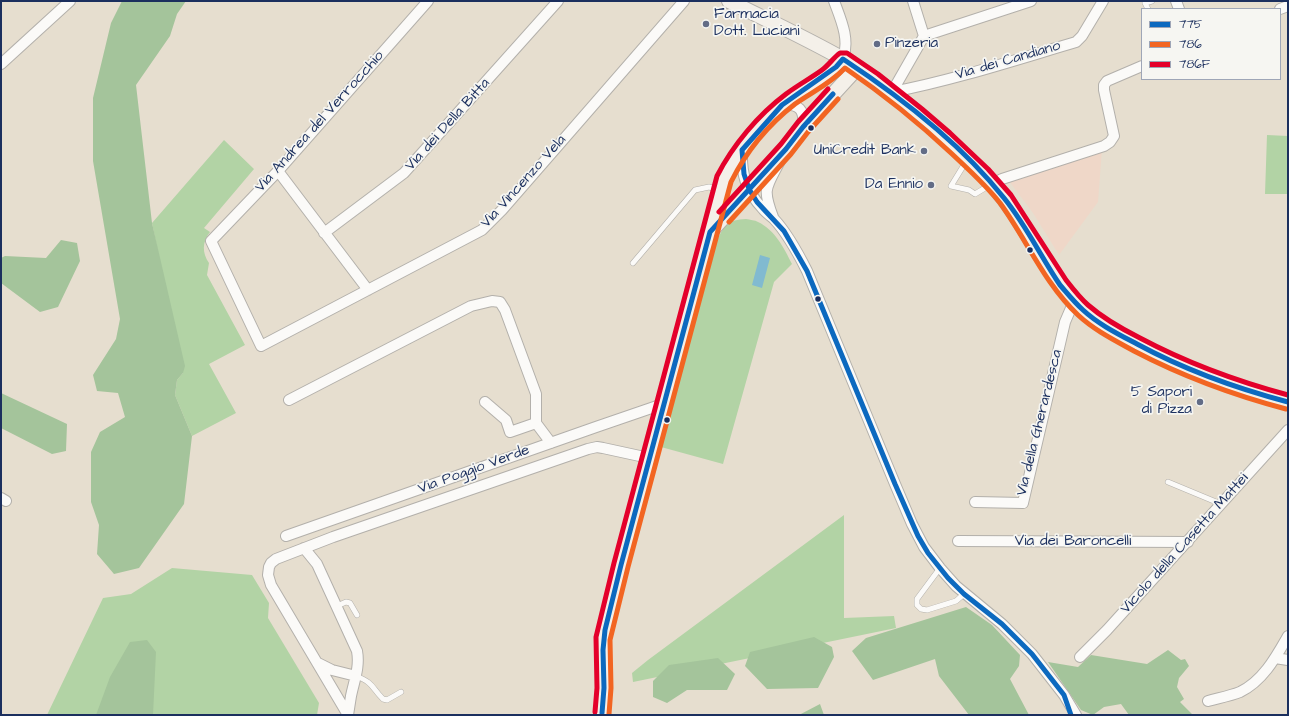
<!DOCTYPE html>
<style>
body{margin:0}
#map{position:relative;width:1289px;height:716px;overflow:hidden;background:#e6decf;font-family:"Architects Daughter",sans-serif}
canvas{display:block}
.frame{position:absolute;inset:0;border:2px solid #1b2f5e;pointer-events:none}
.legend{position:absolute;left:1141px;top:8px;width:140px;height:72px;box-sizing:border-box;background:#f6f6f2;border:1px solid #9ea6b7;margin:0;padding:5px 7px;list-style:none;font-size:12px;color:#1b2f5e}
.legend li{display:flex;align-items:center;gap:8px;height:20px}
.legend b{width:20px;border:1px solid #9ea6b7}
</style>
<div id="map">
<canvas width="1289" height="716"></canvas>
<div class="frame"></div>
<ul class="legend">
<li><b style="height:5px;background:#0c69bf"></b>775</li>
<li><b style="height:5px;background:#f26522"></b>786</li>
<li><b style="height:5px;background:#e4002b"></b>786F</li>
</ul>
</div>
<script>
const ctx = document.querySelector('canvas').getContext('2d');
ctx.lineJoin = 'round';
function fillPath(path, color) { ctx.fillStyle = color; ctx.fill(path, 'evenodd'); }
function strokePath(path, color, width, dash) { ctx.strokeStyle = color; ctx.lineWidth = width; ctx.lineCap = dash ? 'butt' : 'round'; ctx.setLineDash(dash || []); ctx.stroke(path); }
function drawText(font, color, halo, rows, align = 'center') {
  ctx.font = font + ' "Architects Daughter",sans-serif'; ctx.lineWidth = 3.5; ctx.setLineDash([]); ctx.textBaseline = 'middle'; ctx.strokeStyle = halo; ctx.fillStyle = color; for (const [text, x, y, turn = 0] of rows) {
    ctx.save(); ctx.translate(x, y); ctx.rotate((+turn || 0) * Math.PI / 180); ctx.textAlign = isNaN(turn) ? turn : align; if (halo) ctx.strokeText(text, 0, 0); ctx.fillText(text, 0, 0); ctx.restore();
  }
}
fillPath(new Path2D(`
 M1102 149 1098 202 1059 255 1033 213 1009 181Z`), '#efd7c8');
fillPath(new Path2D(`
 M1267 135 1288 136V194H1265Z
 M224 140 254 169 204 228 210 232C202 242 202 253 209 263L207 275 245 345 209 364 236 413 192 436 175 395 177 380 183 373 152 223Z
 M746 219C750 220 755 220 758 222 775 230 784 248 792 264L774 282 723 464 661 447 717 241C724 225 728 220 746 219Z
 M844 515V618L894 616 896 628 633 682 632 673 648 660Z
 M172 568 252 575 269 603 268 618 319 703 317 715H47L103 598 131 594Z`), '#b2d3a5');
fillPath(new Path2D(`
 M122 1H186L177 14 170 36 136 85 152 223 185 366 183 373 177 380 175 395 192 436 184 504 139 568 114 574 97 554 99 525 91 502V452L100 432 125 417 118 393 97 391 93 375 116 339 120 319 93 161V98L111 23Z
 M61 240 77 243 80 261 58 307 40 312 1 283V258L5 256 46 258Z
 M1 393 67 424 66 451 52 454 1 428Z
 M966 607 992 625 1020 655 1019 666 1010 679 1029 715H969L939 676 935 659 873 680 852 651 866 638Z
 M814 637 832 647 834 657 818 688 767 689 745 666 750 652Z
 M147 640 156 652 153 715H96L110 677 130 642Z
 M1168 650 1181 660 1185 659 1189 666 1179 678 1177 687 1184 699 1180 702 1193 715H1129L1121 704 1104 707 1093 715 1081 710 1048 662 1078 667 1091 655 1147 664Z
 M718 658 735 674 727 690H687L667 703 653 697V681L669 665Z
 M820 704 824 715H799Z`), '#a4c49b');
fillPath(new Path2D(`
 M760 255 770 258 762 288 752 285Z`), '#81bad0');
const lane = new Path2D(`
 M1148 9 1145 3 1152 1
 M967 160 951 186 969 190 975 194 990 185
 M633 263 695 190 709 187 720 190
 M1168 482 1221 504
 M940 568 917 599V605L921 609 927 610 956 601 964 594
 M337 606 346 602 350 603 357 615
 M356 676C374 683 371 687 383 699L387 700 401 692`);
const street = new Path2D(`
 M428 1 278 171 211 241 261 346 482 230 502 210 684 1
 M834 1C841 20 850 39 843 59
 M913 1 924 36
 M1176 1 1179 9
 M1280 9 1288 6
 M1 64 70 1
 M892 92C954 80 1015 60 1076 42L1082 36 1103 1
 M892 92 924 36 1031 1
 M782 105C799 103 805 110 803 127
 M742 150C741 174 746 191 763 209 766 213 771 216 774 219 788 234 798 253 807 271L895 484 912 524 924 547 940 568 956 586 1002 624 1032 654 1064 695 1076 715
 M278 171 368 290
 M992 184 1002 179 1104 146 1110 142 1114 136 1104 90V85L1107 81 1142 66
 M773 217C762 188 766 188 780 161
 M324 233 404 173 558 1
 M289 400 471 306 492 301 500 302 505 310 536 394V423L510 432 506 420 485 402
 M536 423 551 443
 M1 498 6 501
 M975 502 1023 503 1065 322 1074 301
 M286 536 596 427 663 404
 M958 541 1188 542
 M304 548 317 564 357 651C360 667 354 681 351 696 350 702 349 709 348 715
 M1080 657 1107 630 1288 430
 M1275 658 1288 660
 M318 663 332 670 356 676
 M1208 701C1219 698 1230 696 1240 692 1263 681 1276 657 1288 636
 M348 715 271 585 268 575 269 567 271 563 276 559 333 537 588 449 597 447 603 448 649 458`);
const secondary = new Path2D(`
 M729 1C767 20 806 38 843 59 889 85 929 122 967 159 984 175 1000 192 1013 212 1030 237 1044 265 1063 289 1085 316 1115 333 1146 349 1192 373 1237 390 1288 402
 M711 231 749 190 786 149 803 127 857 68
 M602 713 604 688 603 639 621 565 724 179C735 154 769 114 792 98 807 87 834 74 843 59`);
strokePath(lane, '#b3b0ab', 6);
strokePath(street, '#b3b0ab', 12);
strokePath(secondary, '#b3b0ab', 16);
strokePath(lane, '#fbfaf8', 5);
strokePath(street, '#fbfaf8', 10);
strokePath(secondary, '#f4f0e9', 14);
strokePath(new Path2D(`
 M602 713 604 688 603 650 605 630 621 565 710 232 786 149 803 127 833 94
 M1071 715 1064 695 1032 654 1002 624 964 594 948 578 928 553 918 536 895 484 807 271 784 231 757 202 749 189 744 174 742 150 782 105 836 67 843 59C899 96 962 145 1004 198 1026 225 1041 257 1060 285 1067 293 1074 302 1083 310 1098 324 1118 334 1137 344 1185 370 1235 388 1288 402`), '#0c69bf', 5);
strokePath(new Path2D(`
 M729 222 791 154 808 132 838 99
 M609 714 611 688 610 640 628 567 731 182C746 152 769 124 795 104 812 92 830 84 845 68 883 94 918 122 951 153 968 169 986 185 1000 203 1027 240 1044 283 1078 315 1094 330 1114 340 1134 351 1182 376 1233 395 1286 409`), '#f26522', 5);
strokePath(new Path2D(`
 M719 212 781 144 798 122 828 89
 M595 712 597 688 596 637 614 563 717 176C733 145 758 115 786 94 798 85 811 78 822 70 829 65 834 57 840 53H847L878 74 922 109 950 133 988 169 1011 195 1066 280C1073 289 1080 298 1088 305 1104 319 1122 329 1140 338 1187 363 1236 381 1288 395`), '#e4002b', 5);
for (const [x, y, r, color] of [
 [706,24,4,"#626c86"],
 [877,44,4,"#626c86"],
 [811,128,3.5,"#1b2f5e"],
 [924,151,4,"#626c86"],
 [931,185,4,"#626c86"],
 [1030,250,3.5,"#1b2f5e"],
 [818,299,3.5,"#1b2f5e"],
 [1200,402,4,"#626c86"],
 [667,420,3.5,"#1b2f5e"]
]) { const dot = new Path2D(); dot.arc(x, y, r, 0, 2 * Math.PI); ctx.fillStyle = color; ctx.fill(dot); strokePath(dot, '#f6f6f2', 1.5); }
drawText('15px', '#1b2f5e', '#f6f6f2', [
 ["Farmacia",714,15,"left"],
 ["Dott. Luciani",714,32,"left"],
 ["Pinzeria",885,44,"left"],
 ["UniCredit Bank",916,151],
 ["Da Ennio",923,185],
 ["5 Sapori",1192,393],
 ["di Pizza",1192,410]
], 'right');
drawText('15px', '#1b2f5e', '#f6f6f2', [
 ["Via dei Candiano",1008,61,-16],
 ["Via Andrea del Verrocchio",320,122,-48],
 ["Via dei Della Bitta",448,125,-48],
 ["Via Vincenzo Vela",524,182,-48],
 ["Via della Gherardesca",1040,423,-76],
 ["Via Poggio Verde",474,470,-20],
 ["Via dei Baroncelli",1073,542],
 ["Vicolo della Casetta Mattei",1185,544,-48]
]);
</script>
